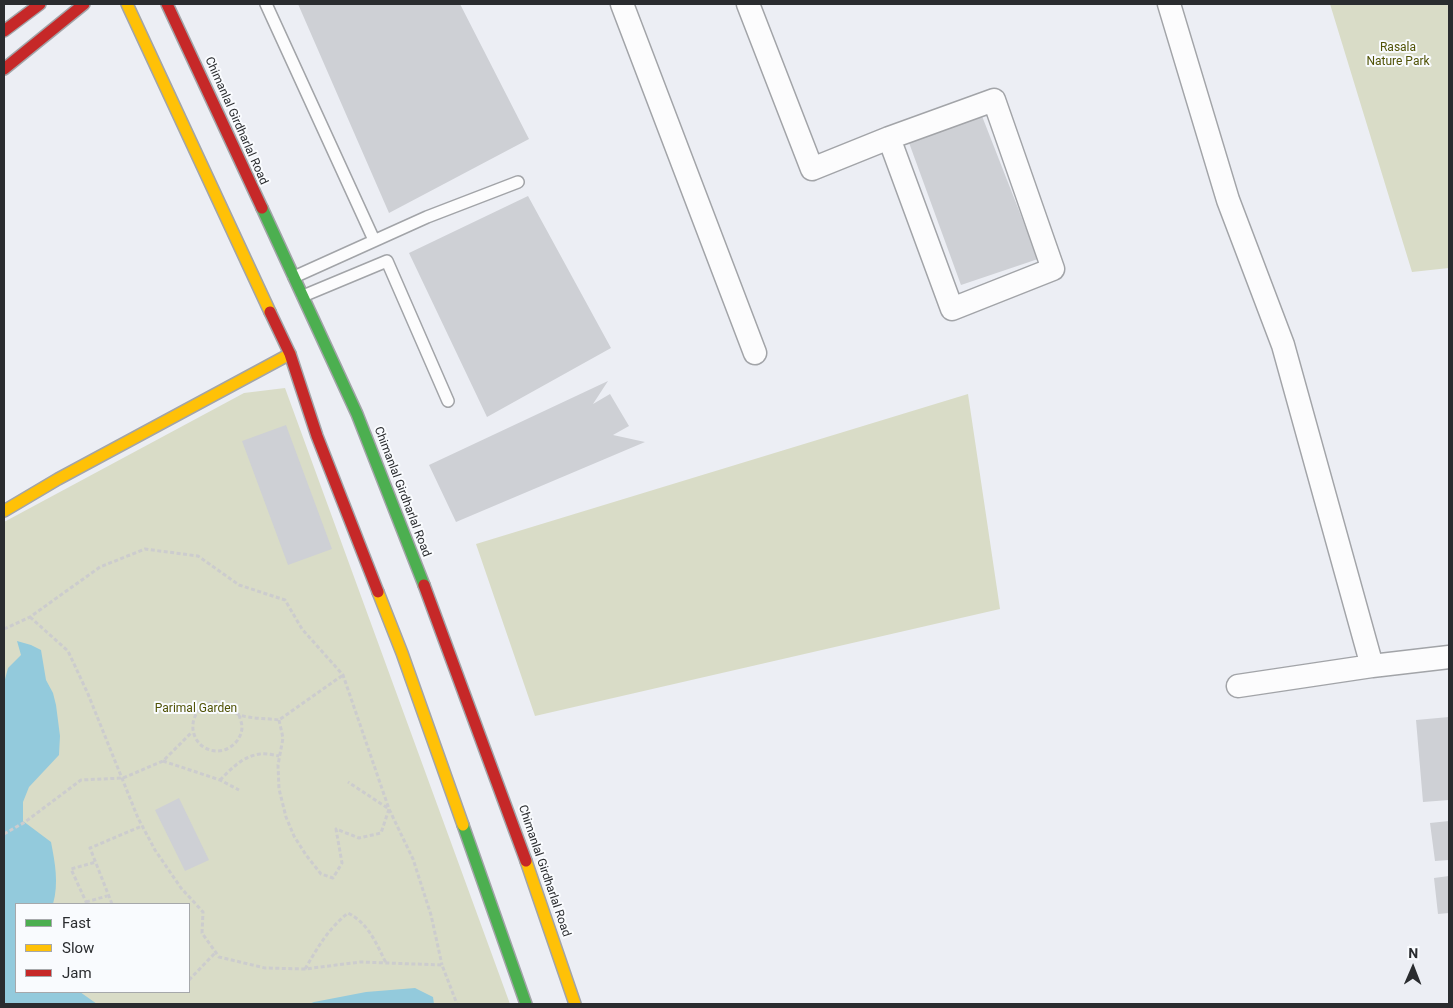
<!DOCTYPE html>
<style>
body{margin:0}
#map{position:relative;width:1453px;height:1008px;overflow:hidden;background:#eceef4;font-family:Roboto,sans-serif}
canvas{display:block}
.frame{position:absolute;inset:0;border:5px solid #2a2c2f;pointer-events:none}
.legend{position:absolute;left:15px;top:903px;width:175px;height:90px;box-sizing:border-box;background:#f9fbfe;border:1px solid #a6a8ab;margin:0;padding:6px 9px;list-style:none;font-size:15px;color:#2a2c2f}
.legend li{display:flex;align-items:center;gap:10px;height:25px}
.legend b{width:25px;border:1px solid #a6a8ab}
.north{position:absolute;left:1388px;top:943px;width:50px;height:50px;-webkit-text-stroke:4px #f9fbfe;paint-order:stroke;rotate:1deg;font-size:14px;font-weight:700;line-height:20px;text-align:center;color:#2a2c2f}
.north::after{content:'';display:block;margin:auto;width:18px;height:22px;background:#2a2c2f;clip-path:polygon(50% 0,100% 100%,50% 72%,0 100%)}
</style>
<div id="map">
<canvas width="1453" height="1008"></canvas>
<div class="frame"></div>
<ul class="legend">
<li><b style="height:6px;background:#4caf50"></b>Fast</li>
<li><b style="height:6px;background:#ffc107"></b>Slow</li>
<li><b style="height:6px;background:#c62828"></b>Jam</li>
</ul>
<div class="north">N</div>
</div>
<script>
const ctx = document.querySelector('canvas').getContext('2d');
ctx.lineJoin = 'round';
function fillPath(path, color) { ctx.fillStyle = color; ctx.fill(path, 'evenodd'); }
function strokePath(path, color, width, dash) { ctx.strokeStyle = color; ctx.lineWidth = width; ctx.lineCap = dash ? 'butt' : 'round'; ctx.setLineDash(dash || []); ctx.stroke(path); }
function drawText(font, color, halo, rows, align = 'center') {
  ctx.font = font + ' Roboto,sans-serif'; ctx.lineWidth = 4; ctx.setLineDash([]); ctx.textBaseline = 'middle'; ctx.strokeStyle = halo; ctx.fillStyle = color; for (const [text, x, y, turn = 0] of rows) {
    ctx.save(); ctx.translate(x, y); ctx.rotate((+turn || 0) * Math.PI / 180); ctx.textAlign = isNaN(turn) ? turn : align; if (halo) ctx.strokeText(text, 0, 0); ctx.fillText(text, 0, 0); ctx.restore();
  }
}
fillPath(new Path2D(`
 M1330 4H1449V268L1412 272Z
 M285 388 510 1004H4V522L244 393ZM16 904H189V992H16Z
 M968 394 1000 609 535 716 476 544Z`), '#d9dcc7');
fillPath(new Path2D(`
 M17 641 31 645 41 650 46 680 53 693 56 705 60 736 59 755 29 787 23 802V821L51 842C55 863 59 883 53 904H16V992H80L97 1004H4V683L8 668 21 655Z
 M415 988 433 997 434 1004H309L314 1002 366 992Z`), '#93cadc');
fillPath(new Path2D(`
 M298 4H460L529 139 389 213Z
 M980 111 1038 259 961 285 908 140Z
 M528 196 611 348 487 417 409 253Z
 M608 381 593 404 610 394 629 426 613 435 645 442 456 522 429 465Z
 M286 425 332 549 288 565 242 441Z
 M1449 717V800L1423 802 1416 720Z
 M179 798 209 860 185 871 155 810Z
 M1449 821V860L1435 861 1430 823Z
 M1449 876V913L1438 914 1434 878Z`), '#ced0d5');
const lane = new Path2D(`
 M266 4 374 240
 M294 277 427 217 518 182
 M303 296 387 261 448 401`);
const street = new Path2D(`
 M622 4 755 353
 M748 4 812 169 889 138 994 100 1053 269 952 309 889 138
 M1169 4 1228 200 1283 345 1372 666 1449 657
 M1238 686 1372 666`);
const fast = new Path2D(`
 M262 208 357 414 424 585
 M463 825 526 1004`);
const slow = new Path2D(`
 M127 4 270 312
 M4 511 58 479 290 354
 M378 592 402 653 463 825
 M526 861 575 1004`);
const jam = new Path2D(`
 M167 4 262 208
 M4 31 40 4
 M4 69 84 4
 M270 312 290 354 317 436 378 592
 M424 585 526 861`);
strokePath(lane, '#a2a4a8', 14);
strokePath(street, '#a2a4a8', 25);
strokePath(fast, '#a2a4a8', 14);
strokePath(slow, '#a2a4a8', 14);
strokePath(jam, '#a2a4a8', 14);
strokePath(new Path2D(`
 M30 617 68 651 88 694 138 818 155 850 181 888 203 912 202 933 219 957 265 968 305 969 360 962 442 965 457 1004
 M4 629 30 617 100 567 145 549 198 556 239 585 285 600 302 629 343 675 389 809 413 859 431 915 442 965
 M239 715C240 719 242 723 242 727 242 740 229 752 216 751 187 749 184 708 214 702 228 700 231 712 240 715 251 719 267 718 279 720L343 675
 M279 720 283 738 278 765 279 789 286 817 294 836 306 855 321 874 333 878 342 863 336 829 359 838 381 833 389 809 348 782
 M163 761 220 780 239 790
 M220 780C231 769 243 756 260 754 266 753 273 755 279 756
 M4 834 25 822 81 780 123 778 163 761 192 732
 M86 902 107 896
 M87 904 71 869 96 862
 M112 904 90 848 142 826
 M305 969C318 947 328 929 348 913 369 924 376 943 386 963
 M189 980 216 952`), '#ccccce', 3, [4, 2.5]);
strokePath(lane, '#fcfcfd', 11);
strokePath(street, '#fcfcfd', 22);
strokePath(fast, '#4caf50', 11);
strokePath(slow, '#ffc107', 11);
strokePath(jam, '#c62828', 11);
drawText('12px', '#515306', '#f9fbfe', [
 ["Rasala",1398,48],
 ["Nature Park",1398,62],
 ["Parimal Garden",196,709]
]);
drawText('12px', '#2a2c2f', '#f9fbfe', [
 ["Chimanlal Girdharlal Road",236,121,66],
 ["Chimanlal Girdharlal Road",402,492,69],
 ["Chimanlal Girdharlal Road",544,871,71]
]);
</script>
